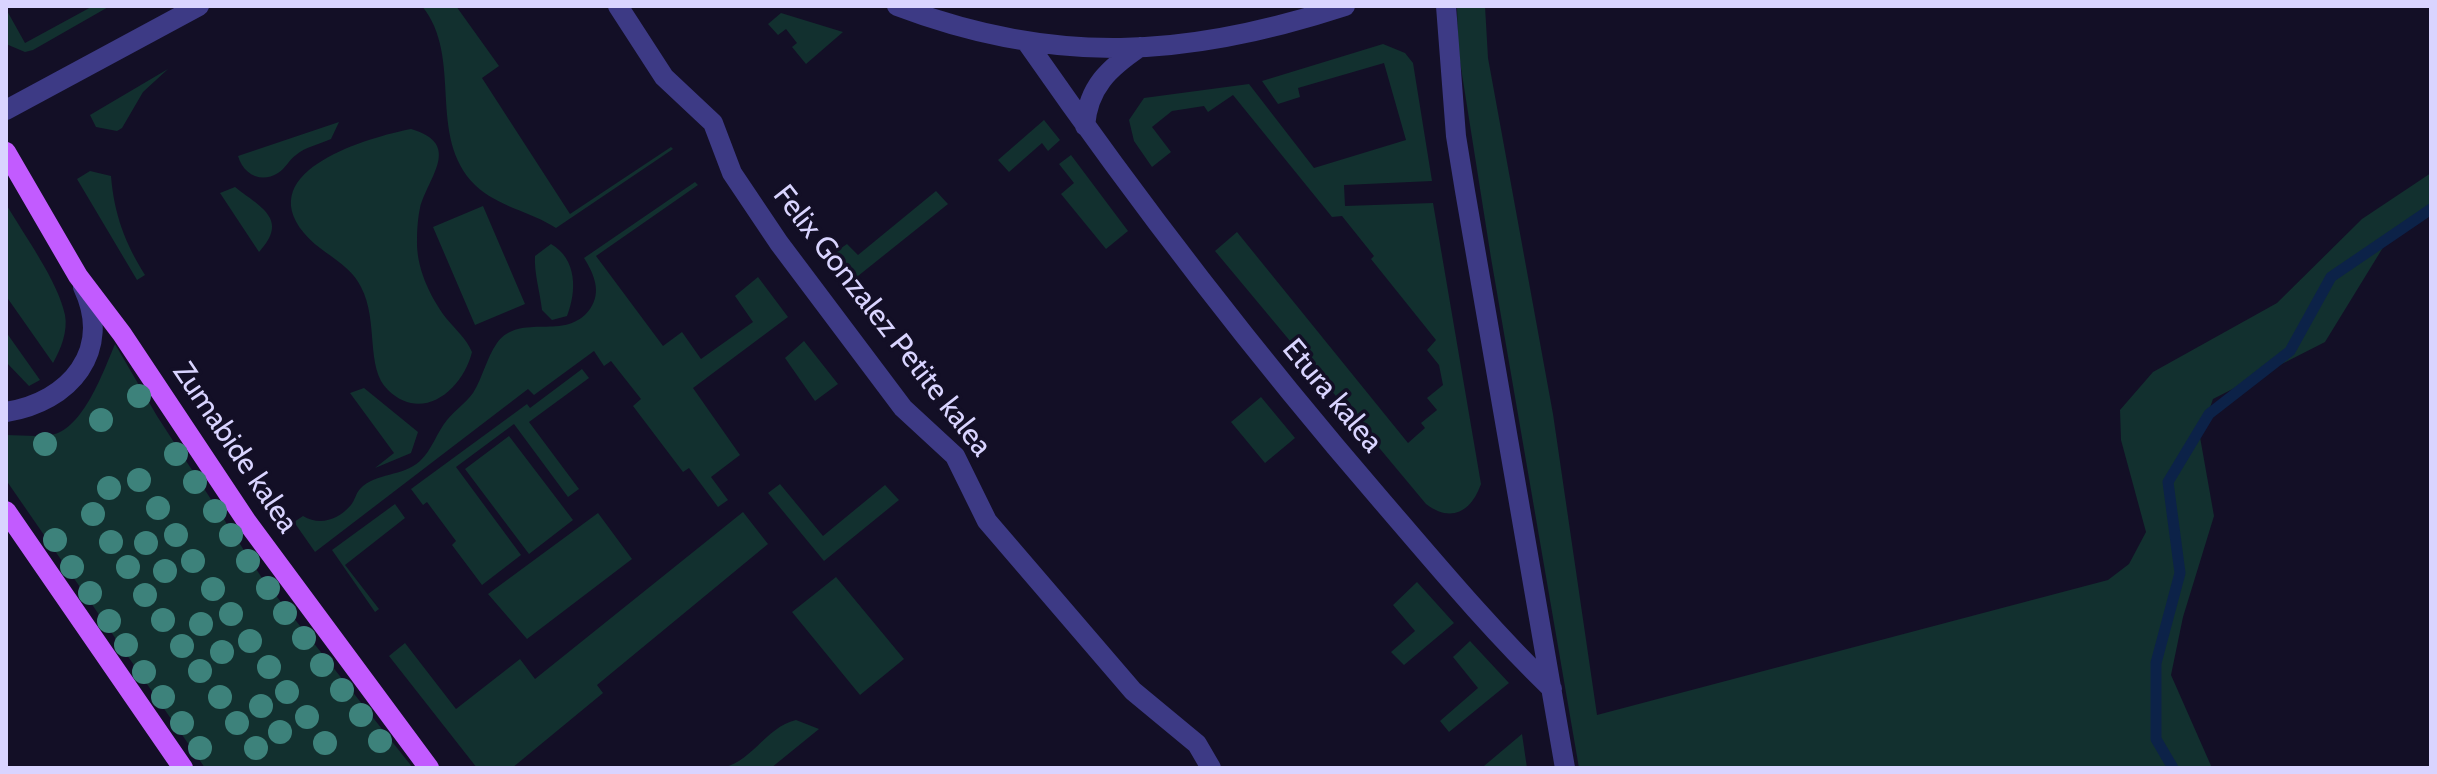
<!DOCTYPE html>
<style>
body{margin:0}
#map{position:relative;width:2437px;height:774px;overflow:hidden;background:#130f26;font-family:Cabin,sans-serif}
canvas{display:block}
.frame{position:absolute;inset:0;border:8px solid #d9d4ff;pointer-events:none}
</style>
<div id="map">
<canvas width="2437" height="774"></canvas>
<div class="frame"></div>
</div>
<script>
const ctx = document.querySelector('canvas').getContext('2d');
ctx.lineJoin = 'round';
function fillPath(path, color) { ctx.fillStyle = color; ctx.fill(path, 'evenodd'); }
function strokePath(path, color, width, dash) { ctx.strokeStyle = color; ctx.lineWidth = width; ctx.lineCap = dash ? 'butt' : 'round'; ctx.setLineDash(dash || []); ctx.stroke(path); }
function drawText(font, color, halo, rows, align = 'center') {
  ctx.font = font + ' Cabin,sans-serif'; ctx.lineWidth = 7; ctx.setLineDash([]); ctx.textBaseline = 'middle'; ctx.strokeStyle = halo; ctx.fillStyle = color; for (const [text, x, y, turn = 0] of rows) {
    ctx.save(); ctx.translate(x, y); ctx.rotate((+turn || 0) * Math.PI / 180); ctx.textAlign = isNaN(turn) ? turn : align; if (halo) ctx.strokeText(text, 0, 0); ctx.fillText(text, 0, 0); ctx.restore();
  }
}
fillPath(new Path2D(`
 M93 6H110L33 50 25 52 6 44V9L25 43Z
 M422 6H456L499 66 482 78 570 214 671 147 673 149 556 228C530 211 498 207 475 185 426 136 464 58 422 6Z
 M1457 6H1485L1488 58 1553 414 1597 715 2108 580 2129 564 2146 532 2121 440 2120 410 2153 372 2277 303 2362 219 2431 173V212L2387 241 2325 342 2213 399 2200 437 2214 516 2183 617 2171 675 2212 768H1579L1491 258 1458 49Z
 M781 13 843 32 806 64 792 47 797 43 786 29 778 35 768 24Z
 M1383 44 1405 53 1413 63 1432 181 1344 185 1345 206 1433 203 1481 484C1471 512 1451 523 1426 504L1215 251 1237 232 1408 443 1425 428 1421 423 1437 410 1427 398 1443 385 1439 365 1427 350 1436 340 1371 259 1374 256 1342 216 1332 217 1233 95 1208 112 1204 106 1172 111 1152 127 1171 152 1152 167 1134 141 1129 120 1144 98 1249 84 1314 168 1406 140 1384 63 1298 88 1300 97 1278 104 1262 81Z
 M168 69 143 92 122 128 117 131 96 127 90 115Z
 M1044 120 1060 140 1048 151 1042 143 1009 172 998 160Z
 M339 122 331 139C320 144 305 147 296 155 289 160 285 169 278 173 261 184 243 174 238 156Z
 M411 129C463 144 428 177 420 208 418 217 417 229 417 239 416 267 429 295 446 318 455 329 466 338 472 352 463 389 423 424 388 390 365 368 379 321 361 287 349 262 321 254 304 233 252 170 370 137 411 129Z
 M1071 155 1128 231 1106 249 1061 194 1074 183 1059 164Z
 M90 171 111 176C114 214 125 243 145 275L137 280 77 179Z
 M695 182 698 185 596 256 663 346 682 332 701 359 753 322 735 296 758 277 788 317 693 388 740 455 711 477 728 500 718 507 689 468 683 472 633 406 641 399 611 361 604 366 594 351 534 395 528 389 315 552 294 522 303 516C320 526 338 520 351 505 355 500 356 493 360 489 376 472 403 477 420 461 432 450 437 432 447 420 455 410 466 403 473 393 483 377 486 359 497 343 521 311 565 343 590 309 602 292 594 274 584 258Z
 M235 187C260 207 290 219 259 252L220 193Z
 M936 191 948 204 853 280 834 253 847 244 858 255Z
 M6 204C24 235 58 281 65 315 68 331 61 349 53 363L6 296Z
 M483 206 525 304 475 325 433 227Z
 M551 244C577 259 577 291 567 316L552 320 542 310C540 292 534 273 535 256Z
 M6 332 40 380 29 386 6 362Z
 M804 341 838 384 815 401 785 358Z
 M115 344 157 416 262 578 413 768H205L6 480V435C20 435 37 437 51 435 83 430 104 370 115 344Z
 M582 369 589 378 529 422 579 489 568 497 514 424 456 467 521 555 482 585 452 545 456 541 427 502 423 505 411 489 527 404 530 408Z
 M364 388 418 432 411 453 375 468 394 453 350 393Z
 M1261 397 1295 438 1265 463 1231 422Z
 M509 436 573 520 529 554 465 469Z
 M780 484 823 536 885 485 899 500 824 561 768 493Z
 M395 504 405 518 345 565 379 609 375 612 332 550Z
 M743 512 768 544 597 685 603 693 512 768H477L389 656 405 643 456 709 520 659 535 679Z
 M598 513 632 559 527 639 488 594Z
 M836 577 904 659 860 695 792 612Z
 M1417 582 1454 623 1404 665 1391 652 1415 631 1393 605Z
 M1470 641 1509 683 1449 732 1440 721 1478 688 1453 657Z
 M796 720 819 729 771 768H718C750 766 765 727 796 720Z
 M1522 734 1527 768H1486L1484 766Z`), '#12302f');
strokePath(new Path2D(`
 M2173 768 2156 739V663L2180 573 2168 482 2209 414 2290 351 2331 277 2431 209`), '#0c2248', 11);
strokePath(new Path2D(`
 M618 6 664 77 713 123 732 173 779 243 903 408 955 456 987 521 1133 691 1197 744 1211 768
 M897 6C1055 66 1186 58 1345 6
 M1446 6 1456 136 1465 191 1565 768
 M1028 44C1138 202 1255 354 1381 500 1436 564 1491 630 1552 689
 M6 110 199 6
 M1085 126C1088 87 1109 68 1140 47
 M6 412C70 402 113 351 83 287`), '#3d3a85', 20);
strokePath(new Path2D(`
 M6 152 78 276 122 334 247 522 429 768
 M6 511 183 768`), '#c25bff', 20);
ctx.fillStyle = '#3d827b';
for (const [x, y] of [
 [139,396],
 [101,420],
 [45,444],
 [176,454],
 [139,480],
 [195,482],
 [109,488],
 [158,508],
 [215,511],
 [93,514],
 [176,535],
 [231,535],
 [55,540],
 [111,542],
 [146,543],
 [193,561],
 [248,561],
 [72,567],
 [128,567],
 [165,571],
 [268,588],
 [213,589],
 [90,593],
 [145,595],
 [285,613],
 [231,614],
 [163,620],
 [109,621],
 [201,624],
 [304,638],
 [250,641],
 [126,645],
 [182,646],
 [222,652],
 [322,665],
 [269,667],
 [200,671],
 [144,672],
 [342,690],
 [287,692],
 [163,697],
 [220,697],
 [261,706],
 [361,715],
 [307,717],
 [182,723],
 [237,723],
 [280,732],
 [380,741],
 [325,743],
 [200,748],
 [256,748]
]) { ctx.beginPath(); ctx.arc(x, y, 12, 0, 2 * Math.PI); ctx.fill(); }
drawText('30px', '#d9d4ff', '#130f26', [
 ["Felix Gonzalez Petite kalea",882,321,52],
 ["Etura kalea",1332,396,50],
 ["Zumabide kalea",235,448,56]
]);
</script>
